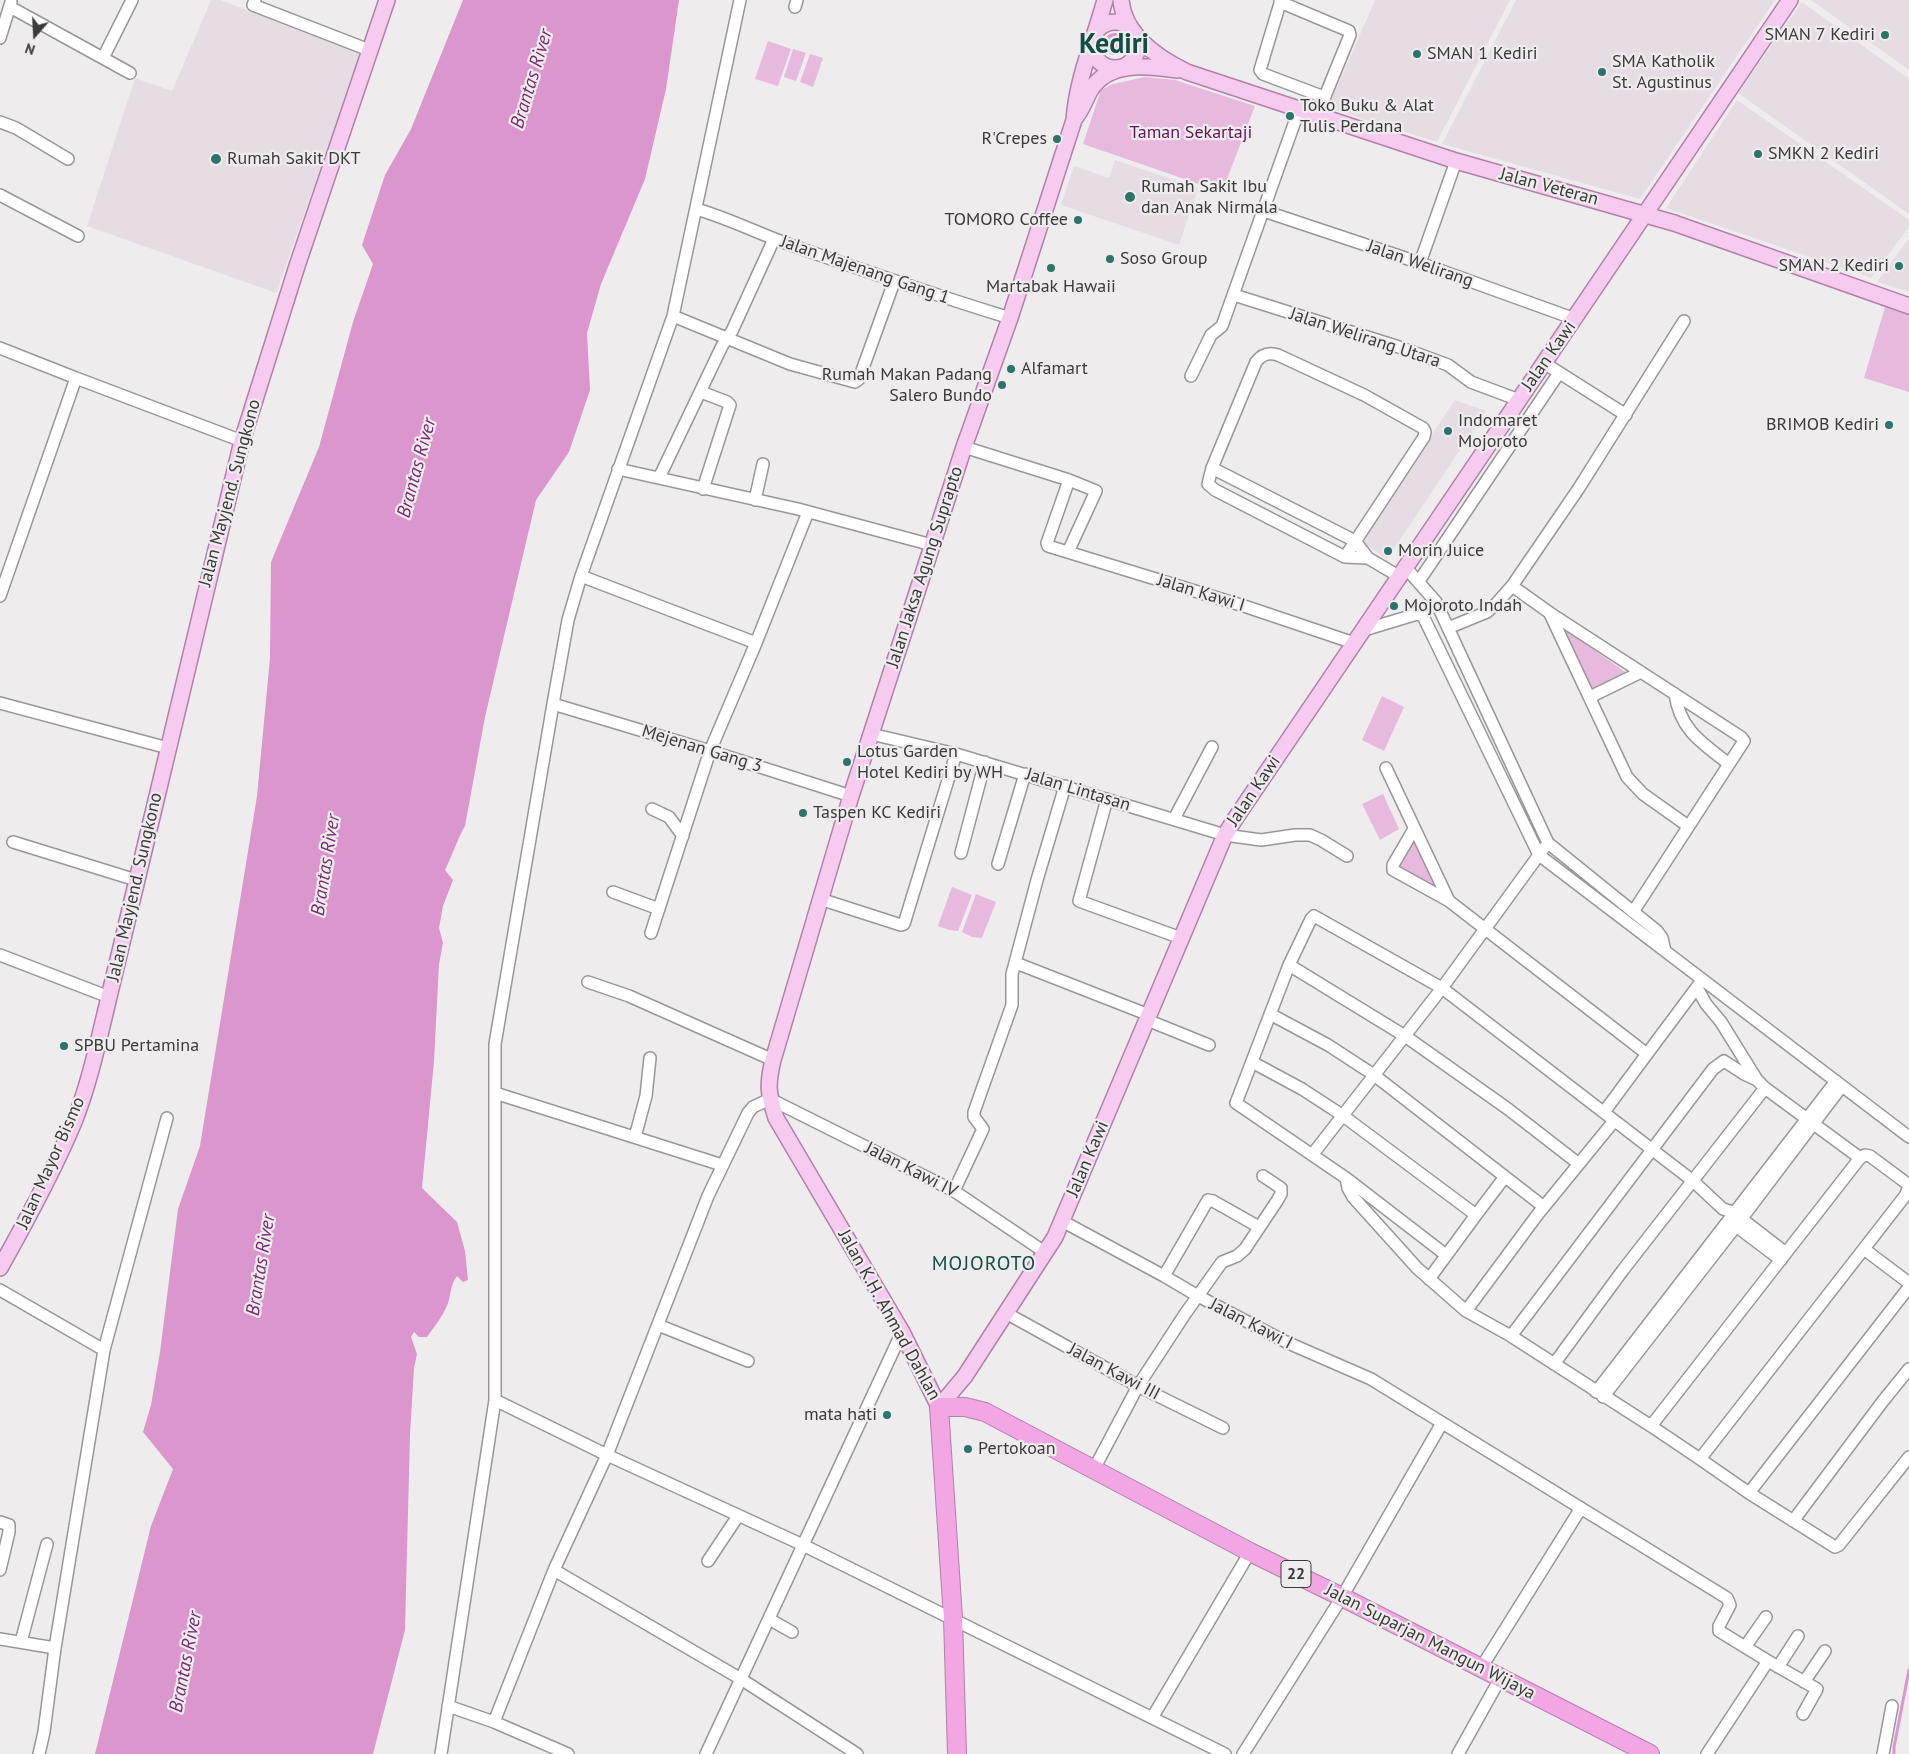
<!DOCTYPE html>
<style>
body{margin:0}
#map{position:relative;width:1909px;height:1754px;overflow:hidden;background:#efecee;font-family:"PT Sans",sans-serif}
canvas{display:block}
.north{position:absolute;left:10px;top:10px;width:50px;height:50px;-webkit-text-stroke:4px #efecee;paint-order:stroke;rotate:199deg;font-size:14px;font-weight:700;line-height:20px;text-align:center;color:#3c3a3b}
.north::after{content:'';display:block;margin:auto;width:18px;height:22px;background:#3c3a3b;clip-path:polygon(50% 0,100% 100%,50% 72%,0 100%)}
</style>
<div id="map">
<canvas width="1909" height="1754"></canvas>
<div class="north">N</div>
</div>
<script>
const ctx = document.querySelector('canvas').getContext('2d');
ctx.lineJoin = 'round';
function fillPath(path, color) { ctx.fillStyle = color; ctx.fill(path, 'evenodd'); }
function strokePath(path, color, width, dash) { ctx.strokeStyle = color; ctx.lineWidth = width; ctx.lineCap = dash ? 'butt' : 'round'; ctx.setLineDash(dash || []); ctx.stroke(path); }
function drawText(font, color, halo, rows, align = 'center') {
  ctx.font = font + ' "PT Sans",sans-serif'; ctx.lineWidth = 4.5; ctx.setLineDash([]); ctx.textBaseline = 'middle'; ctx.strokeStyle = halo; ctx.fillStyle = color; for (const [text, x, y, turn = 0] of rows) {
    ctx.save(); ctx.translate(x, y); ctx.rotate((+turn || 0) * Math.PI / 180); ctx.textAlign = isNaN(turn) ? turn : align; if (halo) ctx.strokeText(text, 0, 0); ctx.fillText(text, 0, 0); ctx.restore();
  }
}
fillPath(new Path2D(`
 M211 0H220L362 52 276 293 87 226 135 78 172 91Z
 M1375 0H1510L1437 142 1328 108Z
 M1516 0H1775L1640 199 1442 144Z
 M1811 0H1909V70Z
 M1802 2 1909 79V214L1738 93Z
 M1737 100 1909 220V227L1871 278 1666 208Z
 M1115 160 1198 188 1179 245 1061 205 1074 166 1109 178Z
 M1909 238V292L1877 282Z
 M1455 400 1486 411 1387 559 1360 541Z`), '#e6dde4');
fillPath(new Path2D(`
 M768 41 791 49 778 86 755 79Z
 M793 49 806 53 796 81 784 77Z
 M810 54 823 58 813 87 800 82Z
 M1145 77 1175 80 1255 106 1222 192 1083 144 1101 90 1113 84Z
 M1885 307 1909 315V392L1864 378Z
 M1562 627 1628 674 1593 689Z
 M1382 696 1404 707 1384 751 1362 740Z
 M1383 794 1399 829 1380 840 1362 804Z
 M1413 837 1442 892 1396 866Z
 M952 887 972 895 958 931 949 930 938 926Z
 M976 894 996 902 982 938 972 937 962 932Z`), '#e6b9dd');
fillPath(new Path2D(`
 M463 0H679L666 89 645 179 601 284 587 333 590 390 569 452 536 500 485 717 465 826C457 840 452 856 445 870L453 880 443 906 439 928 443 943 439 964 434 1061 422 1188 457 1222 465 1251 468 1280 463 1282 457 1276C450 1285 451 1296 447 1306 442 1317 434 1327 427 1337H419L414 1332 411 1337 417 1354 414 1368 410 1434 405 1630 373 1754H95L151 1526 173 1469 143 1432 151 1405 160 1352 178 1209 200 1146 257 796 270 658 271 562 319 447 353 322 373 264 362 245 385 175 411 129Z
 M1104 44a11 11 0 1 1 22 0a11 11 0 1 1-22 0Z`), '#da96cd');
strokePath(new Path2D(`
 M1894 1754V1747L1909 1670`), '#da96cd', 3);
const minor = new Path2D(`
 M255 0 253 5 369 50
 M1281 0 1260 70 1263 74 1324 97
 M1280 2 1349 31 1350 35 1317 116
 M10 7 130 73
 M795 7 797 0
 M0 38 11 2
 M103 58 132 0
 M0 122 16 128 68 159
 M0 195 78 236
 M696 209C728 218 757 233 788 244 862 270 935 295 1010 318
 M1264 211 1420 263 1575 319
 M1420 263 1456 161
 M1234 295 1399 347 1448 365 1471 382 1519 400
 M673 316 790 364 855 382 859 379 894 282
 M0 348 76 378
 M1544 363 1626 415
 M1191 376 1211 335 1222 326 1299 110
 M701 392 727 402 730 405 703 489
 M964 447 1069 480 1047 543 1048 546 1247 607 1354 643
 M1212 468 1355 541 1368 558 1400 577
 M618 469 798 509 932 545
 M659 478 722 346 732 331 774 239
 M755 500 763 464
 M1068 552 1096 491 1069 480
 M1345 557 1424 437 1425 432 1423 428 1364 395 1278 355C1269 352 1262 354 1256 362L1212 468 1208 484 1215 490 1345 557 1368 558
 M1406 568 1436 602 1548 843 1657 931 1662 938 1665 951
 M581 576 756 643
 M1419 581 1559 373
 M0 596 76 378 242 441
 M1550 614 1627 777 1643 794 1688 826
 M1448 628 1487 612 1497 603 1512 586
 M1364 630 1417 614 1423 616 1539 855 1909 1137
 M1675 694C1680 730 1702 743 1729 764
 M1590 697 1641 672
 M0 703 168 748
 M553 704 710 751 851 796
 M871 734 956 754 1225 835 1261 840 1295 835H1310L1321 840 1347 856
 M1386 768 1449 901
 M1107 799 1079 901 1181 938
 M652 809 669 817 683 836
 M1174 819 1212 747
 M1414 829 1393 865V870L1449 901 1647 1054 1700 983
 M13 842 136 880
 M961 853 985 762
 M998 864 1025 774
 M613 892 659 909
 M820 899 901 925 904 924 956 754
 M1633 912 1744 741 1741 737 1550 613 1512 586 1579 488 1684 321
 M651 933 710 751 756 643 808 512
 M0 955 109 997
 M1016 963 1149 1015
 M1289 965 1405 1036 1508 1109 1579 1164
 M588 982 629 996 773 1060
 M1270 1014 1328 1045 1374 1075 1544 1207
 M1147 1020 1209 1045
 M1252 1062 1302 1089 1342 1115 1476 1215 1429 1279
 M495 1093 722 1165
 M1604 1112 1647 1054
 M635 1137 646 1096 650 1058
 M1312 1155 1442 988 1544 848
 M1860 1158 1865 1155 1870 1156 1909 1185
 M1346 1178 1348 1188 1353 1197 1417 1268 1466 1311 1511 1336 1651 1426 1860 1158 1765 1088 1757 1080 1721 1022 1706 1004 1697 988
 M1909 1186 1905 1196 1700 1459 1749 1493 1835 1547 1839 1545 1909 1457
 M954 1191 983 1129 974 1117V1112L1012 1005V974L1037 880 1065 786
 M1476 1215 1504 1178
 M1062 1221 1164 1276 1198 1296 1286 1342 1371 1379 1727 1598 1730 1605 1719 1626V1631L1768 1661 1707 1754
 M1732 1223 1781 1260
 M1864 1249 1909 1283
 M1446 1255 1346 1178 1236 1103 1289 965 1311 919 1314 916 1442 988 1693 1181 1723 1209 1733 1212 1786 1253
 M1164 1276 1208 1200 1213 1201 1259 1227
 M0 1290 104 1350
 M1466 1311 1538 1214 1614 1121
 M1006 1313 1138 1386 1223 1428
 M658 1325 748 1361
 M1511 1336 1713 1069 1724 1061 1744 1074 1757 1080
 M1554 1364 1623 1270 1765 1088
 M1596 1392 1836 1081
 M1603 1397 1736 1226 1842 1086
 M495 1400 607 1455 803 1545 1225 1754
 M1651 1426 1700 1459
 M1094 1469 1138 1386 1185 1314 1222 1262 1237 1256 1245 1249 1277 1201 1281 1194V1188L1263 1176
 M1749 1493 1909 1287
 M1793 1521 1883 1401 1909 1369
 M0 1522 9 1525V1532L0 1570
 M708 1561 738 1516
 M554 1570 741 1679 857 1754
 M769 1619 792 1632
 M0 1639 55 1648
 M21 1642 47 1544
 M1745 1647 1766 1617
 M1768 1661 1817 1689 1803 1714
 M1778 1667 1798 1636
 M1481 1668 1581 1508
 M1804 1682 1825 1651
 M448 1706 494 1722 568 1754
 M1152 1718 1250 1552
 M494 1722 554 1570 607 1455 708 1196 748 1113 753 1107 770 1099 954 1191 1046 1253
 M39 1754 44 1732 55 1648 104 1350 167 1118
 M441 1754 495 1400V1044L553 704 568 620 581 576 673 316 740 0
 M706 1754 902 1332
 M1243 1754 1342 1597 1442 1423
 M1458 1754 1501 1677
 M1883 1754 1892 1706`);
const major = new Path2D(`
 M1105 0C1094 40 1077 78 1074 120L1010 318 964 447 851 796 773 1060C767 1085 768 1093 776 1118L902 1332 939 1407 965 1376 1055 1237 1225 835 1235 819 1790 0
 M1121 0C1124 35 1158 58 1187 72L1456 161 1674 223 1909 306
 M1092 45a23 23 0 1 1 46 0a23 23 0 1 1-46 0Z
 M1075 118C1082 110 1085 100 1090 91 1108 60 1148 66 1177 70
 M0 1268C27 1220 53 1172 74 1122 90 1082 99 1038 109 997L242 441 297 266 387 0`);
const highway = new Path2D(`
 M957 1754 953 1618 939 1407H965L985 1412 1250 1552 1342 1597 1650 1754`);
strokePath(minor, '#999698', 14);
strokePath(major, '#b280a9', 18);
strokePath(highway, '#b280a9', 20);
strokePath(minor, '#fff', 11);
strokePath(major, '#f7caef', 15);
strokePath(highway, '#f2a6e4', 18);
for (const [x, y, r, color] of [
 [1885,35,5,"#2c7369"],
 [1417,54,5,"#2c7369"],
 [1602,72,5,"#2c7369"],
 [1290,116,5,"#2c7369"],
 [1057,139,5,"#2c7369"],
 [1758,154,5,"#2c7369"],
 [216,159,6,"#2c7369"],
 [1130,197,6,"#2c7369"],
 [1078,220,5,"#2c7369"],
 [1110,259,5,"#2c7369"],
 [1899,266,5,"#2c7369"],
 [1051,268,5,"#2c7369"],
 [1011,369,5,"#2c7369"],
 [1002,385,5,"#2c7369"],
 [1889,425,5,"#2c7369"],
 [1448,431,5,"#2c7369"],
 [1388,551,5,"#2c7369"],
 [1394,606,5,"#2c7369"],
 [847,762,5,"#2c7369"],
 [803,813,5,"#2c7369"],
 [64,1046,5,"#2c7369"],
 [887,1415,5,"#2c7369"],
 [968,1449,5,"#2c7369"]
]) { const dot = new Path2D(); dot.arc(x, y, r, 0, 2 * Math.PI); ctx.fillStyle = color; ctx.fill(dot); strokePath(dot, '#efecee', 2); }
for (const [x, y, w] of [
 [1296,1574,30]
]) { const box = new Path2D(); box.roundRect(x - w / 2, y - 13.5, w, 27, 4); ctx.fillStyle = '#efecee'; ctx.fill(box); strokePath(box, '#3c3a3b', 1); }
drawText('bold 16px', '#3c3a3b', null, [
 ["22",1296,1574]
]);
drawText('18px', '#3c3a3b', '#efecee', [
 ["SMAN 7 Kediri",1875,35,"right"],
 ["SMAN 1 Kediri",1427,54],
 ["SMA Katholik",1612,62],
 ["St. Agustinus",1612,83],
 ["Toko Buku & Alat",1300,106],
 ["Tulis Perdana",1300,127],
 ["R'Crepes",1047,139,"right"],
 ["SMKN 2 Kediri",1768,154],
 ["Rumah Sakit DKT",227,159],
 ["Rumah Sakit Ibu",1141,187],
 ["dan Anak Nirmala",1141,208],
 ["TOMORO Coffee",1068,220,"right"],
 ["Soso Group",1120,259],
 ["SMAN 2 Kediri",1889,266,"right"],
 ["Martabak Hawaii",1051,287,"center"],
 ["Alfamart",1021,369],
 ["Rumah Makan Padang",992,375,"right"],
 ["Salero Bundo",992,396,"right"],
 ["Indomaret",1458,421],
 ["Mojoroto",1458,442],
 ["BRIMOB Kediri",1879,425,"right"],
 ["Morin Juice",1398,551],
 ["Mojoroto Indah",1404,606],
 ["Lotus Garden",857,752],
 ["Hotel Kediri by WH",857,773],
 ["Taspen KC Kediri",813,813],
 ["SPBU Pertamina",74,1046],
 ["mata hati",877,1415,"right"],
 ["Pertokoan",978,1449]
], 'left');
drawText('18px', '#63135a', '#efecee', [
 ["Taman Sekartaji",1191,133]
]);
drawText('18px', '#3c3a3b', '#efecee', [
 ["Jalan Veteran",1549,187,15],
 ["Jalan Welirang",1420,264,19],
 ["Jalan Majenang Gang 1",865,270,19],
 ["Jalan Welirang Utara",1365,338,18],
 ["Jalan Kawi",1549,356,-55],
 ["Jalan Mayjend. Sungkono",230,493,-75],
 ["Jalan Jaksa Agung Suprapto",925,567,-72],
 ["Jalan Kawi I",1201,593,17],
 ["Mejenan Gang 3",702,749,17],
 ["Jalan Lintasan",1078,790,17],
 ["Jalan Kawi",1254,791,-56],
 ["Jalan Mayjend. Sungkono",135,887,-77],
 ["Jalan Kawi",1088,1159,-67],
 ["Jalan Mayor Bismo",51,1163,-66],
 ["Jalan Kawi IV",911,1170,27],
 ["Jalan K.H. Ahmad Dahlan",889,1315,61],
 ["Jalan Kawi I",1251,1324,27],
 ["Jalan Kawi III",1114,1372,28],
 ["Jalan Suparjan Mangun Wijaya",1430,1642,27]
]);
drawText('italic 19px', '#792a6e', '#efecee', [
 ["Brantas River",532,79,-73],
 ["Brantas River",417,468,-75],
 ["Brantas River",326,865,-81],
 ["Brantas River",261,1265,-81],
 ["Brantas River",186,1662,-79]
]);
ctx.letterSpacing = '1px';
drawText('20px', '#124d46', '#efecee', [
 ["MOJOROTO",984,1264]
]);
ctx.letterSpacing = '0px';
drawText('bold 28px', '#124d46', '#efecee', [
 ["Kediri",1114,45]
]);
</script>
